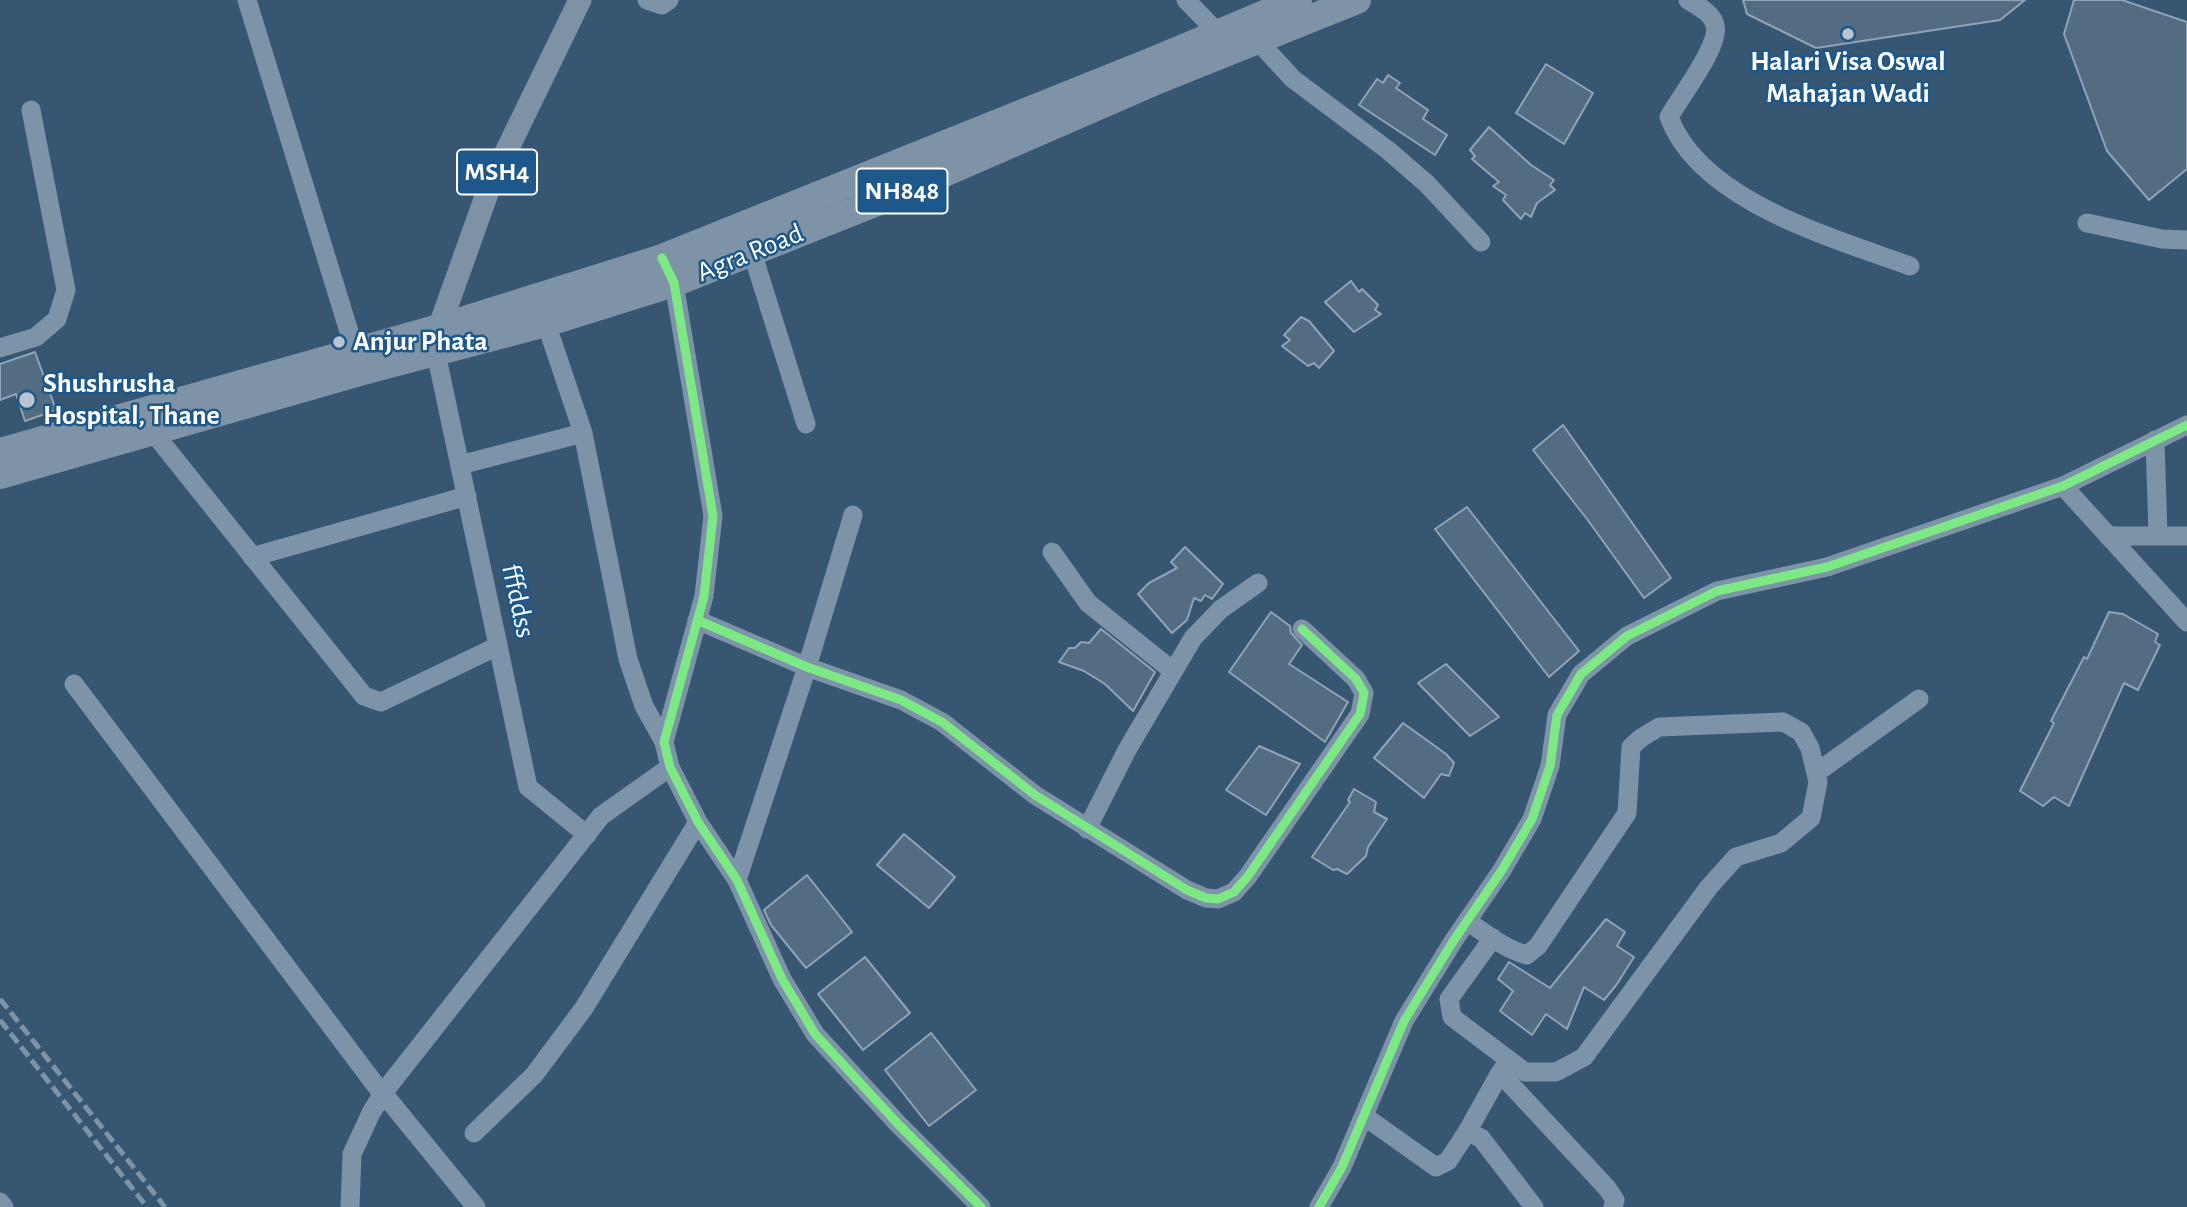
<!DOCTYPE html>
<style>
body{margin:0}
canvas{display:block;background:#365672}
</style>
<canvas width="2187" height="1207"></canvas>
<script>
const ctx = document.querySelector('canvas').getContext('2d');
ctx.lineJoin = 'round';
function fillPath(path, color) { ctx.fillStyle = color; ctx.fill(path, 'evenodd'); }
function strokePath(path, color, width, dash) { ctx.strokeStyle = color; ctx.lineWidth = width; ctx.lineCap = dash ? 'butt' : 'round'; ctx.setLineDash(dash || []); ctx.stroke(path); }
function drawText(font, color, halo, rows, align = 'center') {
  ctx.font = font + ' "Alegreya Sans",sans-serif'; ctx.lineWidth = 5; ctx.setLineDash([]); ctx.textBaseline = 'middle'; ctx.strokeStyle = halo; ctx.fillStyle = color; for (const [text, x, y, turn = 0] of rows) {
    ctx.save(); ctx.translate(x, y); ctx.rotate((+turn || 0) * Math.PI / 180); ctx.textAlign = isNaN(turn) ? turn : align; if (halo) ctx.strokeText(text, 0, 0); ctx.fillText(text, 0, 0); ctx.restore();
  }
}
const building = new Path2D(`
 M1743 0H2025L2000 20 1816 48 1747 14Z
 M2074 0H2122L2187 22V169L2149 200 2107 151 2064 34Z
 M1546 64 1593 93 1564 144 1516 113Z
 M1388 75 1400 83 1396 88 1428 110 1423 119 1447 135 1435 155 1359 105 1377 79 1383 83Z
 M1489 127 1531 165 1554 180 1550 185 1555 190 1537 203 1531 217 1525 213 1521 219 1503 200 1506 195 1493 186 1499 182 1472 159 1475 156 1470 150Z
 M1351 281 1359 292 1362 289 1378 305 1375 310 1381 314 1354 332 1325 302Z
 M1301 317 1309 321 1334 351 1319 368 1314 363 1308 366 1282 346 1290 340 1284 335Z
 M35 352 56 410 25 421 16 394 0 400V364Z
 M1563 425 1671 578 1644 598 1587 519 1533 450Z
 M1467 507 1579 651 1549 677 1435 529Z
 M1185 547 1223 584 1212 599 1205 595 1201 601 1194 598 1187 620 1172 633 1138 594 1149 583 1177 568 1171 562Z
 M1271 612 1290 626 1291 633 1302 645 1289 664 1348 702 1325 742 1229 672Z
 M2109 612 2123 614 2158 634 2155 642 2160 645 2138 690 2124 683 2069 806 2054 797 2043 806 2020 791 2054 723 2051 721 2084 657 2087 659Z
 M1101 629 1155 672 1133 711 1105 684 1084 671 1059 662 1069 648H1075L1081 642 1089 643Z
 M1446 664 1499 717 1470 736 1418 683Z
 M1403 723 1446 754 1454 763 1449 776 1441 774 1424 798 1374 758Z
 M1259 746 1300 764 1266 815 1226 790Z
 M1354 789 1376 802 1374 812 1387 819 1368 847 1366 856 1347 874 1337 869 1333 870 1312 857 1350 802 1348 800Z
 M904 834 955 877 929 908 877 865Z
 M807 875 852 932 806 968 771 925 764 910Z
 M1606 919 1625 932 1617 946 1634 957 1617 984 1604 1000 1584 987 1567 1029 1546 1014 1532 1035 1500 1011 1513 991 1498 979 1509 962 1550 988Z
 M865 957 910 1013 863 1050 818 994Z
 M931 1033 976 1090 929 1126 885 1070Z`);
fillPath(building, '#536c82');
strokePath(building, '#91a4b5', 2);
strokePath(new Path2D(`
 M247 0 359 364
 M647 0 662 5 669 0
 M1186 0 1218 33
 M1688 0C1698 6 1712 13 1715 25 1721 45 1680 97 1669 117 1700 201 1833 238 1910 266
 M1257 40 1293 79 1389 151 1427 184 1481 242
 M2087 223 2162 239 2187 240
 M752 252 806 424
 M668 272 674 283 713 516 704 596 664 742 670 767 698 822 737 880 782 979 815 1034 899 1125 981 1207
 M546 323 583 433 628 659 644 706 664 742
 M0 348 36 337 57 319 66 290 31 110
 M436 353 528 787 587 835
 M153 432 364 696 381 702 498 646
 M2155 440 2158 536
 M460 465 583 433
 M2063 486 2187 622
 M2108 536H2187
 M1052 552 1088 603 1173 671
 M252 557 467 496
 M697 620 807 667 901 700 942 722 1035 795 1187 890 1206 898 1218 899 1234 892 1248 876 1360 714 1364 693 1356 679 1302 629
 M74 684 383 1095
 M1816 773 1919 699
 M1087 829 1127 750 1193 638 1221 609 1258 583
 M737 880 807 667 853 515
 M1467 921C1486 934 1505 949 1527 955L1538 946 1627 813 1631 747 1641 738 1659 727 1783 722 1801 732 1810 748 1818 782 1811 818 1781 843 1736 857 1709 887 1584 1057 1556 1072H1525L1452 1017 1449 999 1493 938
 M1509 1061 1500 1073 1607 1188 1615 1200 1613 1207
 M383 1093 476 1207
 M1364 1116 1436 1167 1448 1161 1467 1132 1481 1138 1534 1207
 M1467 1132 1500 1073
 M474 1133 534 1075 584 1008 698 822
 M0 1202 4 1207
 M350 1207 352 1154 371 1113 383 1093 601 816 670 767
 M1319 1207 1342 1167 1404 1021 1454 940 1502 870 1532 819 1550 766 1557 715 1581 674 1627 636 1717 591 1827 567 2063 486 2187 425`), '#7d93a7', 19);
strokePath(new Path2D(`
 M438 339 439 328 490 185 580 0`), '#7d92a5', 23);
strokePath(new Path2D(`
 M0 452 439 328 662 258 1155 60 1298 0
 M0 475 363 371 546 323 674 283 887 198 1158 80 1357 0`), '#7e93a5', 28);
strokePath(new Path2D(`
 M0 999 165 1207
 M0 1020 147 1207`), '#7e93a5', 5, [12, 5]);
strokePath(new Path2D(`
 M662 258 674 283 713 516 704 596 664 742 670 767 698 822 737 880 782 979 815 1034 899 1125 981 1207
 M697 620 807 667 901 700 942 722 1035 795 1187 890 1206 898 1218 899 1234 892 1248 876 1360 714 1364 693 1356 679 1302 629
 M1319 1207 1342 1167 1404 1021 1454 940 1502 870 1532 819 1550 766 1557 715 1581 674 1627 636 1717 591 1827 567 2063 486 2187 425`), '#7ce984', 9);
for (const [x, y, r, color] of [
 [1848,34,7,"#b9c4ce"],
 [339,342,7,"#b9c4ce"],
 [27,400,9,"#b9c4ce"]
]) { const dot = new Path2D(); dot.arc(x, y, r, 0, 2 * Math.PI); ctx.fillStyle = color; ctx.fill(dot); strokePath(dot, '#1e588a', 2.5); }
for (const [x, y, w] of [
 [497,172,80],
 [902,191,91]
]) { const box = new Path2D(); box.roundRect(x - w / 2, y - 22.5, w, 45, 5); ctx.fillStyle = '#1e588a'; ctx.fill(box); strokePath(box, '#fff', 2); }
drawText('bold 26px', '#fff', null, [
 ["MSH4",497,172],
 ["NH848",902,191]
]);
drawText('bold 28px', '#fff', '#1e588a', [
 ["Halari Visa Oswal",1848,62,"center"],
 ["Mahajan Wadi",1848,94,"center"],
 ["Anjur Phata",353,342],
 ["Shushrusha",43,384],
 ["Hospital, Thane",43,416]
], 'left');
drawText('28px', '#fff', '#1e588a', [
 ["Agra Road",750,253,-22],
 ["fffddss",518,601,78]
]);
</script>
